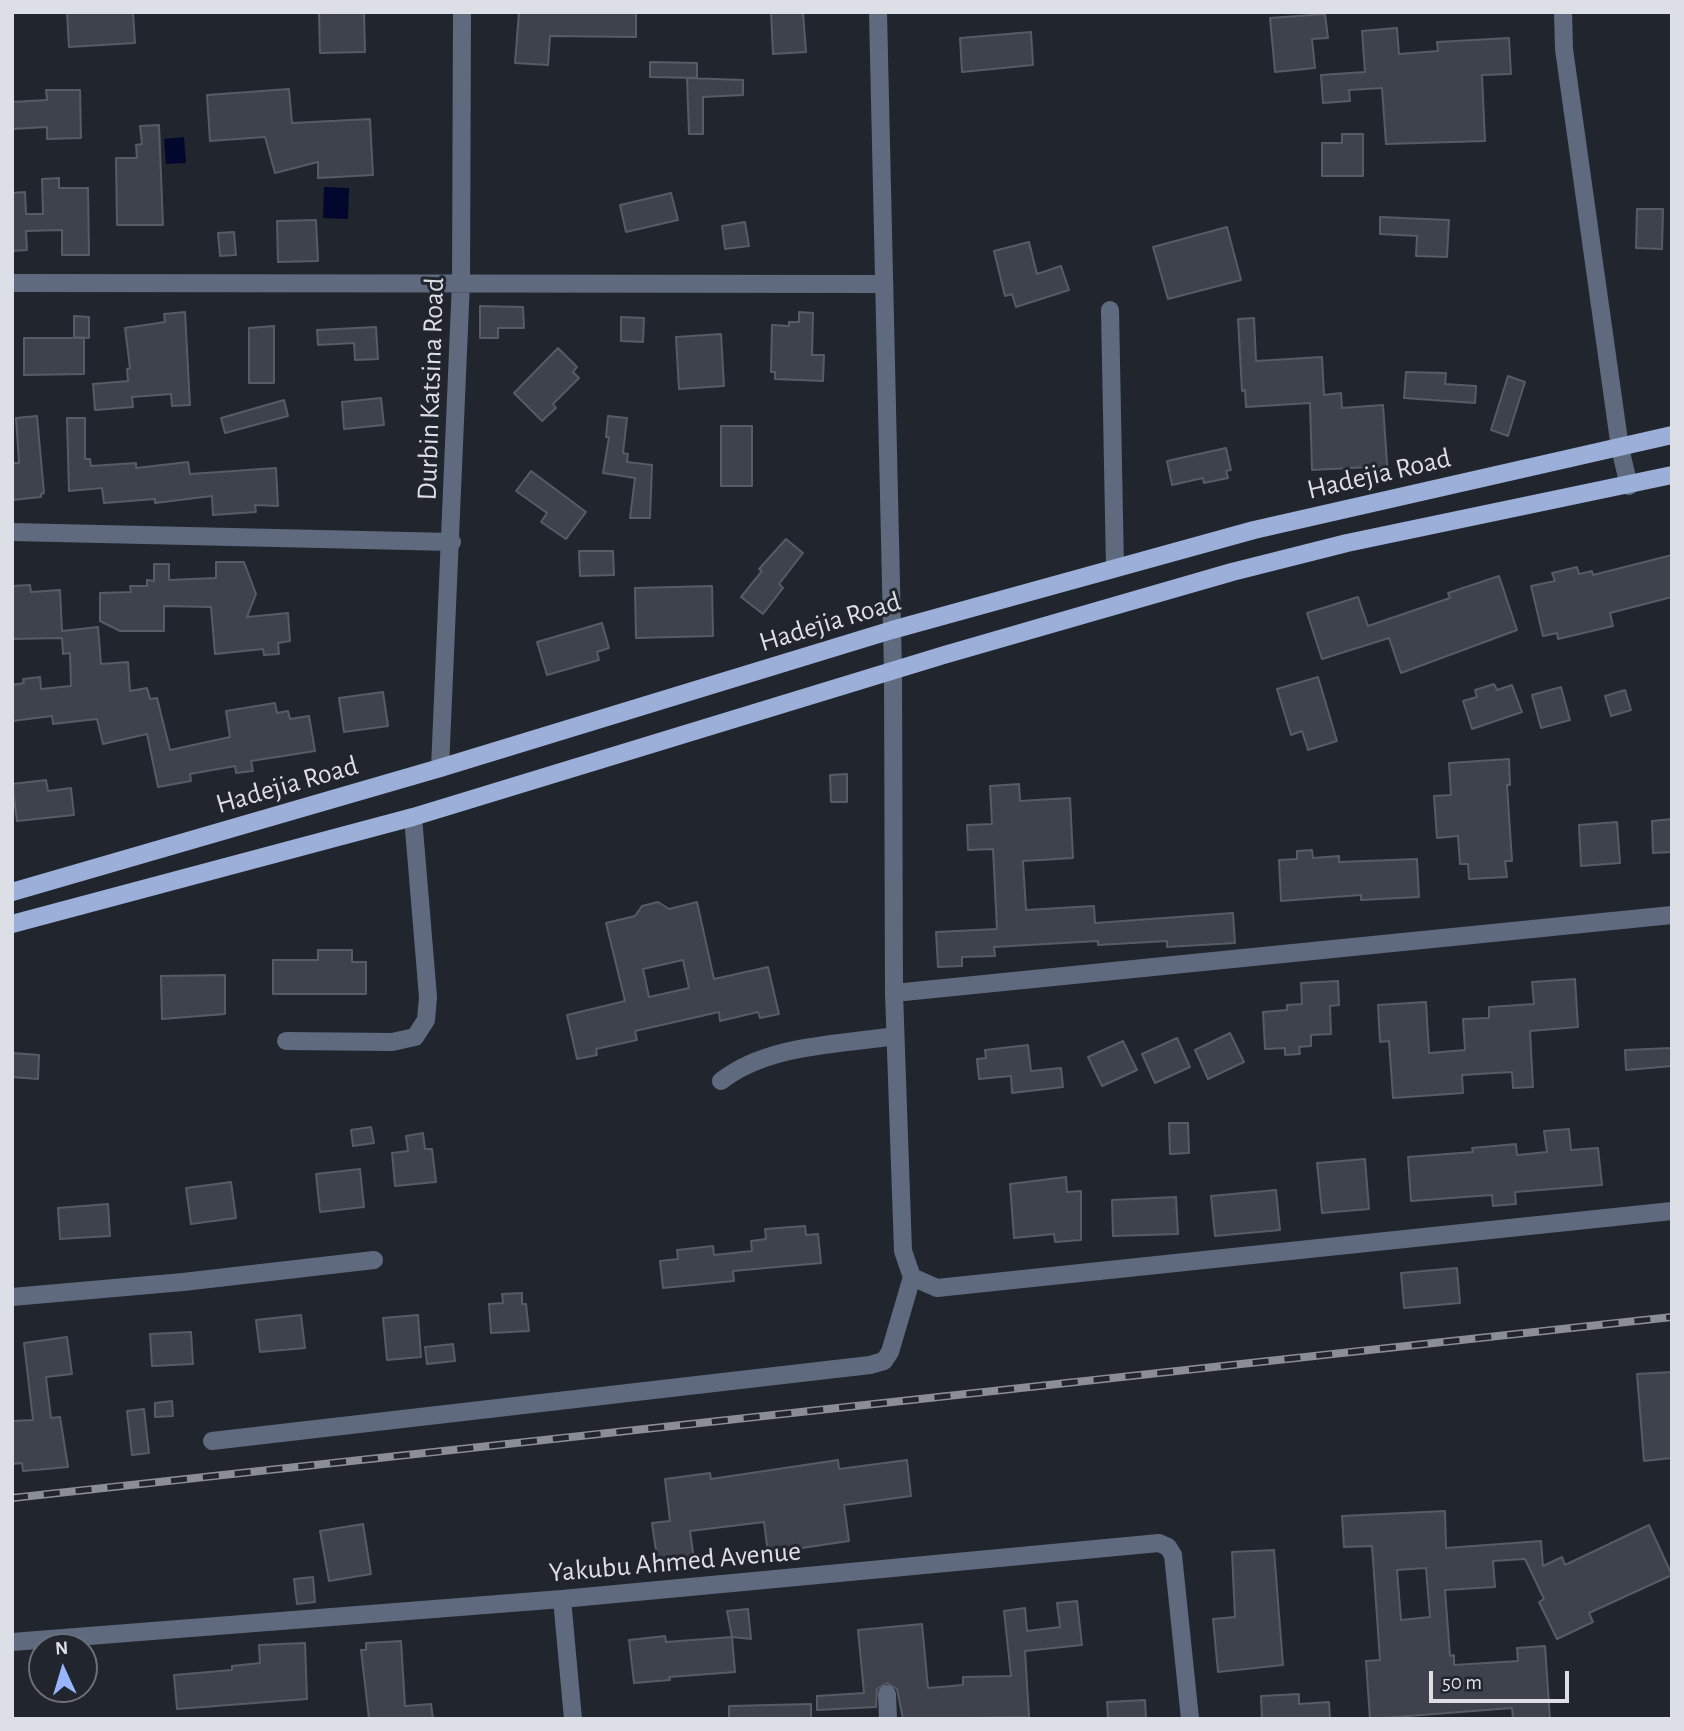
<!DOCTYPE html>
<style>
body{margin:0}
#map{position:relative;width:1684px;height:1731px;overflow:hidden;background:#21252e;font-family:"Alegreya Sans",sans-serif}
canvas{display:block}
.frame{position:absolute;inset:0;border:14px solid #dcdfe5;pointer-events:none}
.north{position:absolute;left:28px;top:1633px;width:70px;height:70px;box-sizing:border-box;background:#21252e;border:2px solid #6c6f77;border-radius:50%;rotate:356deg;font-size:19px;font-weight:700;line-height:28px;text-align:center;color:#dcdfe5}
.north::after{content:'';display:block;margin:auto;width:24px;height:32px;background:#97b6fd;clip-path:polygon(50% 0,100% 100%,50% 72%,0 100%)}
.scale{position:absolute;left:1429px;top:1671px;width:140px;height:32px;box-sizing:border-box;border:4px solid #dcdfe5;border-top:0;padding-left:9px;font-size:21px;line-height:24px;white-space:nowrap;color:#dcdfe5;-webkit-text-stroke:5px #21252e;paint-order:stroke}
</style>
<div id="map">
<canvas width="1684" height="1731"></canvas>
<div class="frame"></div>
<div class="north">N</div>
<div class="scale">50 m</div>
</div>
<script>
const ctx = document.querySelector('canvas').getContext('2d');
ctx.lineJoin = 'round';
function fillPath(path, color) { ctx.fillStyle = color; ctx.fill(path, 'evenodd'); }
function strokePath(path, color, width, dash) { ctx.strokeStyle = color; ctx.lineWidth = width; ctx.lineCap = dash ? 'butt' : 'round'; ctx.setLineDash(dash || []); ctx.stroke(path); }
function drawText(font, color, halo, rows, align = 'center') {
  ctx.font = font + ' "Alegreya Sans",sans-serif'; ctx.lineWidth = 6; ctx.setLineDash([]); ctx.textBaseline = 'middle'; ctx.strokeStyle = halo; ctx.fillStyle = color; for (const [text, x, y, turn = 0] of rows) {
    ctx.save(); ctx.translate(x, y); ctx.rotate((+turn || 0) * Math.PI / 180); ctx.textAlign = isNaN(turn) ? turn : align; if (halo) ctx.strokeText(text, 0, 0); ctx.fillText(text, 0, 0); ctx.restore();
  }
}
fillPath(new Path2D(`
 M184 137 186 163 166 164 164 139Z
 M324 187 349 188 348 219 323 218Z`), '#02082d');
const building = new Path2D(`
 M67 12H133L135 43 69 47Z
 M319 12H364L365 52 320 53Z
 M519 12H636V37L550 36 548 65 515 63Z
 M771 12H803L806 52 773 54Z
 M1325 14 1328 38 1312 39 1315 68 1275 72 1270 18Z
 M1397 28 1399 54 1438 51 1437 42 1509 38 1511 74 1482 75 1485 141 1386 144 1382 88 1349 90 1350 101 1323 103 1321 75 1365 72 1362 31Z
 M1031 32 1033 65 962 72 960 38Z
 M650 62 697 63V78L650 77Z
 M687 78 743 80V95L703 97V134H689Z
 M289 89 292 123 370 119 373 175 318 178V162L275 173 265 137 210 141 207 95Z
 M46 90H80L81 138 47 139V127L12 129V102L47 100Z
 M159 125 163 225H117L116 158H137L136 145 142 144 140 126Z
 M1342 134H1363V176H1322V143H1342Z
 M59 178V188H88L89 255H62V230L26 231 27 250 12 251V193L25 192 26 214H43L42 179Z
 M671 193 678 220 626 232 620 205Z
 M1637 209H1663L1662 249 1636 248Z
 M1380 217 1449 220 1447 257 1416 256 1417 236 1380 234Z
 M316 220 318 261 278 262 277 221Z
 M745 222 749 246 725 249 722 226Z
 M1227 227 1241 280 1168 299 1153 247Z
 M234 232 236 255 220 256 218 233Z
 M1029 242 1037 274 1061 266 1069 290 1016 307 1012 294 1005 296 994 251Z
 M480 306 523 307 524 328H498V338H480Z
 M185 312 190 405 172 406 171 394 132 397 133 407 95 410 93 384 128 381 127 369 130 368 125 328 165 322 164 314Z
 M799 312 813 313 812 355H824L823 381 775 379V372H771L772 325 789 326V322H799Z
 M74 316 89 317V338L74 337Z
 M621 317 644 318 643 342 621 341Z
 M1254 318 1256 361 1322 357 1324 395 1341 393 1342 408 1383 405 1388 478 1371 479 1370 467 1312 470 1310 403 1246 407 1245 390 1242 391 1238 319Z
 M274 326V383H249V328Z
 M376 327 378 359 355 360 354 343 318 345 317 330Z
 M721 334 724 386 679 389 676 337Z
 M24 338H84V374L24 375Z
 M558 348 577 367 573 372 579 378 553 404 556 408 542 421 514 393Z
 M1406 372 1446 373 1445 384 1476 386 1475 403 1404 398Z
 M1508 376 1525 382 1508 436 1491 430Z
 M381 398 384 425 344 429 342 402Z
 M284 400 288 416 225 433 221 418Z
 M37 416 44 493 41 494V497L12 500V463H19L16 418Z
 M608 416 627 418 623 453 628 454 627 462 652 465 650 518H630L635 478 603 473 609 437H606Z
 M67 418H85V459H90L91 466 136 463V468L188 462 190 474 276 468 278 506 255 505 256 512 213 515 212 496 155 503V499L104 503 102 488 69 491Z
 M721 426H752V486H721Z
 M1226 448 1231 470 1226 471 1228 478 1204 483 1203 478 1172 485 1167 461Z
 M531 471 586 512 566 539 541 522 547 513 516 491Z
 M786 539 803 553 779 584 783 588 763 614 741 597 762 571 759 569Z
 M579 551H613L614 575 580 576Z
 M1672 555V597L1610 613 1613 626 1558 639 1557 633 1543 636 1531 586 1555 581 1552 573 1577 567 1579 574 1592 571 1593 575Z
 M216 562H244L256 594 247 617 288 613 290 641 278 643 279 654 264 655 263 649 215 654 211 607 164 606V631H120L100 621V593L131 592 130 586H147V580L154 581V564H169V580L216 578Z
 M1499 576 1517 630 1401 673 1389 638 1322 659 1307 613 1358 597 1368 626 1450 598 1448 593Z
 M30 585 31 592 60 590 62 631 98 627 101 664 128 662 130 691 147 688 150 699 157 698 170 750 230 737 226 711 275 703 277 713 288 711 290 719 309 716 315 751 251 761 253 771 236 773 235 766 190 774 191 781 158 787 147 734 103 744 97 719 53 724 52 716 12 721V685L24 683 23 679 40 677 41 689 71 686 70 653 63 654 62 638 12 639V586Z
 M712 586 713 636 636 638 635 588Z
 M602 623 609 648 597 652 599 660 547 675 537 642Z
 M1318 677 1337 741 1308 750 1302 731 1291 735 1277 689Z
 M1494 684 1497 690 1512 685 1522 712 1472 729 1463 701 1477 697 1475 690Z
 M1561 687 1570 720 1541 728 1532 695Z
 M1625 690 1631 710 1611 716 1605 696Z
 M383 692 388 726 344 732 339 698Z
 M1509 759 1510 785H1507L1512 861H1505L1507 877 1469 879 1468 864H1460L1458 836 1437 838 1434 796 1451 795 1449 763Z
 M847 774V802H831L830 775Z
 M46 780 48 791 71 788 74 815 17 821 12 784Z
 M1019 784 1020 801 1070 798 1073 858 1023 861 1026 910 1094 906 1095 923 1233 913 1235 943 1167 947V941L1098 945V941L994 947 995 956 962 957V966L938 967 936 932 997 929 993 849 968 850 967 825 992 824 990 786Z
 M1672 819V852L1653 853 1652 821Z
 M1617 822 1620 863 1581 866 1579 825Z
 M1312 850 1313 858 1339 856V862L1417 859 1419 897 1361 900V895L1281 901 1279 860 1297 859V851Z
 M658 902 669 909 697 902 714 979 768 967 779 1014 760 1018 758 1012 720 1021 719 1012 635 1031 637 1040 596 1049 597 1055 577 1059 567 1015 625 1001 606 923 635 916 642 906ZM683 960 689 988 649 997 643 969Z
 M318 950H352V962H366V994H273V960H318Z
 M225 975V1014L162 1019 161 976Z
 M1575 979 1578 1027 1530 1031 1533 1087 1513 1088 1512 1072 1462 1075 1463 1093 1393 1098 1389 1041 1380 1042 1378 1005 1426 1002 1429 1053 1465 1050 1463 1019 1489 1018V1007L1534 1004 1532 982Z
 M1338 981 1339 1005 1330 1006 1331 1034 1311 1035V1046L1299 1047 1300 1054 1285 1055V1048L1265 1049 1263 1012 1287 1010V1005L1302 1004 1301 983Z
 M1230 1033 1244 1062 1208 1079 1195 1050Z
 M1177 1038 1190 1067 1155 1083 1142 1054Z
 M1123 1041 1137 1070 1102 1086 1088 1057Z
 M1028 1045 1031 1071 1061 1068 1063 1087 1012 1093 1011 1076 979 1079 977 1059 986 1058 985 1050Z
 M1672 1048V1066L1626 1070 1625 1050Z
 M12 1053 39 1055 38 1079 12 1077Z
 M1169 1123H1188L1189 1153 1170 1154Z
 M371 1127 374 1143 353 1146 351 1130Z
 M1569 1129 1571 1150 1598 1148 1602 1185 1515 1192 1516 1204 1493 1206 1492 1195 1411 1201 1408 1157 1473 1152 1472 1148 1516 1144 1517 1155 1547 1152 1544 1131Z
 M423 1133 425 1149H432L436 1182 395 1186 392 1153 408 1151 406 1136Z
 M1365 1159 1369 1209 1322 1213 1317 1163Z
 M360 1169 364 1207 320 1212 316 1174Z
 M1066 1177 1067 1192 1081 1191V1240L1055 1242 1054 1234 1014 1238 1010 1184Z
 M231 1182 236 1218 191 1224 186 1188Z
 M1276 1190 1280 1230 1215 1236 1211 1196Z
 M1176 1197 1178 1234 1113 1236 1112 1200Z
 M108 1204 110 1236 60 1239 58 1208Z
 M805 1226 806 1235 818 1234 821 1263 733 1271 734 1281 663 1288 660 1261 678 1259 677 1250 713 1246 714 1255 752 1251 751 1241 766 1239 765 1229Z
 M1457 1268 1460 1303 1404 1308 1401 1273Z
 M522 1293V1304H526L529 1331 491 1333 489 1304 503 1303 502 1294Z
 M301 1315 305 1348 260 1352 256 1320Z
 M418 1315 421 1357 387 1360 383 1318Z
 M191 1332 193 1364 152 1366 150 1334Z
 M67 1337 72 1374 46 1377 51 1418 60 1417 68 1467 23 1471 22 1463 12 1464V1421L33 1420 24 1343Z
 M453 1344 455 1361 427 1364 425 1347Z
 M1672 1372V1458L1644 1461 1637 1374Z
 M172 1401 173 1416 155 1417V1403Z
 M144 1409 149 1453 132 1455 127 1411Z
 M838 1460 839 1469 907 1460 911 1496 844 1505 849 1541 768 1553 764 1522 690 1531 695 1567 659 1572 652 1523 670 1521 665 1479 710 1473 711 1479Z
 M1445 1511 1446 1548 1541 1541 1543 1566 1562 1557 1565 1565 1649 1525 1672 1575 1589 1613 1593 1622 1557 1639 1539 1602 1544 1599 1525 1559 1493 1561 1495 1587 1445 1590 1450 1656 1454 1655V1665L1518 1661 1517 1648 1545 1646 1550 1719H1513L1512 1708 1370 1719 1366 1661 1380 1660 1372 1546 1344 1547 1342 1516ZM1426 1568 1430 1617 1401 1620 1397 1570Z
 M363 1524 371 1574 329 1581 320 1531Z
 M1274 1550 1283 1665 1218 1672 1213 1619 1235 1617 1232 1552Z
 M313 1577 315 1602 297 1604 294 1579Z
 M1077 1601 1082 1645 1025 1651 1029 1717 903 1719 897 1689 887 1683 877 1689 876 1707 817 1710V1696L864 1693 858 1630 922 1624 928 1688 963 1685V1677L1011 1676 1004 1611 1025 1608 1027 1631 1060 1627 1057 1603Z
 M748 1609 751 1639 732 1637 727 1611Z
 M665 1636 666 1642 732 1637 735 1672 669 1677 670 1680 634 1683 629 1640Z
 M401 1641 405 1706 431 1704 433 1719H369L361 1650H366V1643Z
 M305 1643 307 1699 177 1709 174 1675 232 1670V1666L260 1663 259 1645Z
 M1299 1694V1704L1329 1702 1330 1719H1262L1261 1696Z
 M1145 1700 1146 1719H1108L1107 1702Z
 M811 1704V1719H729V1706Z`);
fillPath(building, '#3e424c');
strokePath(building, '#565b66', 2);
strokePath(new Path2D(`
 M878 12 893 671 894 993 903 1251 912 1277 937 1288 1672 1211
 M1563 12 1564 49 1620 448 1629 486
 M12 283 884 284
 M1110 310 1115 568
 M12 532 452 542
 M440 768 461 282 462 12
 M894 993 1672 915
 M286 1041 392 1042 415 1037 426 1020 428 997 413 817
 M721 1081C768 1044 838 1045 895 1036
 M12 1297 183 1282 374 1260
 M212 1441 870 1365 884 1361 890 1352 912 1277
 M562 1599 573 1719
 M12 1642 562 1599 1159 1543 1168 1547 1173 1555 1190 1719
 M887 1694 888 1719`), '#606a7e', 18);
strokePath(new Path2D(`
 M12 892 440 768 892 630 1254 530 1672 435
 M12 924 413 817 944 655 1232 572 1347 543 1672 475`), '#9bafd9', 18);
const rail = new Path2D(`
 M12 1498 1672 1317`);
strokePath(rail, '#8b8e96', 8);
strokePath(rail, '#21252e', 5, [16]);
drawText('28px', '#dcdfe5', '#21252e', [
 ["Durbin Katsina Road",431,389,-88],
 ["Hadejia Road",1379,474,-13],
 ["Hadejia Road",830,622,-17],
 ["Hadejia Road",287,785,-16],
 ["Yakubu Ahmed Avenue",675,1562,-5]
]);
</script>
